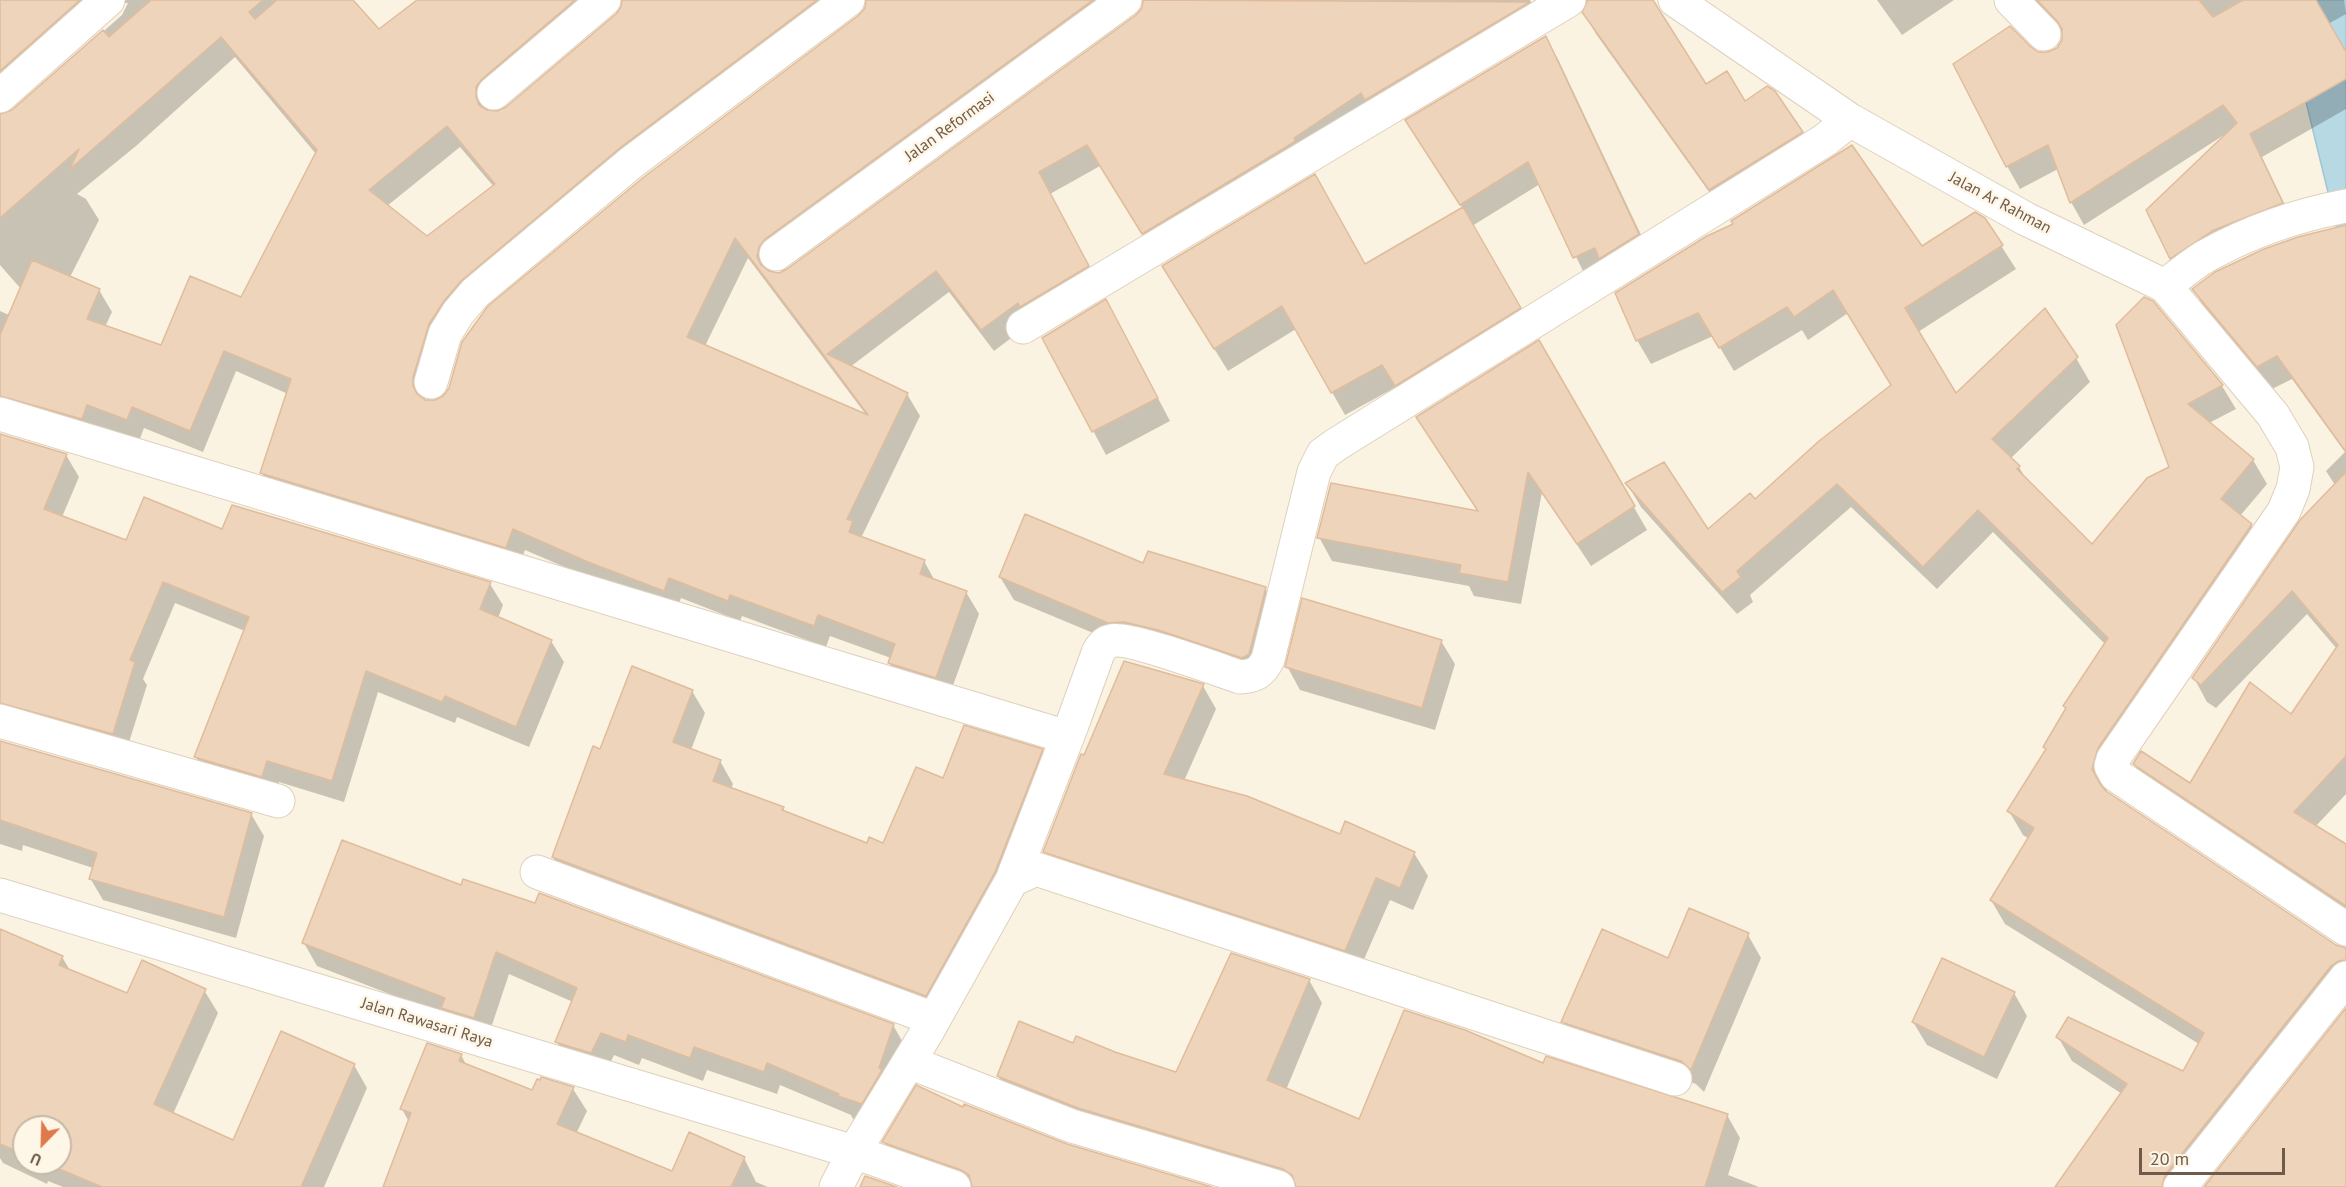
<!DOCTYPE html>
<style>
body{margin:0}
#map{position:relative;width:2346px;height:1187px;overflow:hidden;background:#fbf3e1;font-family:"PT Sans",sans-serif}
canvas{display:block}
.north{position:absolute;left:12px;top:1115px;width:60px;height:60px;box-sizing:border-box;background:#fef7e7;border:2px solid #c5b9a8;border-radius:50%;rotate:203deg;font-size:16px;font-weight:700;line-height:24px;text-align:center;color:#705b4a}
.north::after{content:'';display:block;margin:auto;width:21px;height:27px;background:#df794c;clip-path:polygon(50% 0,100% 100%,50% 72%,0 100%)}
.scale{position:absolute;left:2139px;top:1148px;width:146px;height:27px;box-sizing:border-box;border:3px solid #705b4a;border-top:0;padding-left:8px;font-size:18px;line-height:21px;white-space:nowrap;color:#705b4a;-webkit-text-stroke:4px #fef7e7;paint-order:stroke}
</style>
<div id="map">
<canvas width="2346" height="1187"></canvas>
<div class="north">U</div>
<div class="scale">20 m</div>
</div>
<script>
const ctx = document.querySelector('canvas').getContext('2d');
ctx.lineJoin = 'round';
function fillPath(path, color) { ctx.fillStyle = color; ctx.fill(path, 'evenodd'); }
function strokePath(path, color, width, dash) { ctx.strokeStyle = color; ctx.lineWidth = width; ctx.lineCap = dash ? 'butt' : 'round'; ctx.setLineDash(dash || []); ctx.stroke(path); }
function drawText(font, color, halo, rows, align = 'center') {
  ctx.font = font + ' "PT Sans",sans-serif'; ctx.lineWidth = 5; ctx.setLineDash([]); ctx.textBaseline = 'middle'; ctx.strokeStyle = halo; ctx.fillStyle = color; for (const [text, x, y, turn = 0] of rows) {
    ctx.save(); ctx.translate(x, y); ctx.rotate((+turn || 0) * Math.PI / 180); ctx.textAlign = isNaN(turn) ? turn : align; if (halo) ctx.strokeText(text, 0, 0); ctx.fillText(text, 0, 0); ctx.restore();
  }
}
const water = new Path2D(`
 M2268 0H2346V266L2286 20Z`);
fillPath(water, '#b7d9e3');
strokePath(water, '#9ec7d4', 1.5);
fillPath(new Path2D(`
 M0 0H351L378 31 420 0H1530L1541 24 1156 255 1100 166 1050 194 1100 288 1031 323 994 351 949 292 850 367 907 394 920 416 861 538 924 561 935 581 966 592 979 614 948 699 902 685 889 663 891 658 830 636 826 647 742 616 740 621 681 598 676 611 602 583 525 550 518 568 274 495 262 473 288 394 236 371 203 452 144 428 139 441 100 426 94 440 0 422V311L65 339 0 265V116L13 111 122 15 128 3H118L0 103ZM614 3H623L617 15 507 109 497 113 488 112V108ZM859 3 867 4 860 16 445 396 436 402 424 401 439 351 475 300ZM1135 3 1144 4 1137 16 788 270 778 274 770 273 771 268ZM235 57 316 154 242 299 161 347 105 327 112 312 99 290 70 277 99 220 86 199 77 194 136 146ZM460 147 494 187 427 238 387 206ZM748 258 867 416 705 346Z
 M1572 0H1651L1705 86 1745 103 1802 132 1814 153 1722 210 1596 34 1584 12 1588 3Z
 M1877 0H1954L1902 35Z
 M2014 0H2344L2346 14 2328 24 2346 55V109L2262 157 2295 226 2184 280 2171 258 2224 135 2084 225 2071 202 2058 169 2020 189 2007 166 2030 48 2039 54 2050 53 2059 48 2064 35 2039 9Z
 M1545 38 1558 59 1651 256 1587 279 1540 184 1472 226 1533 331 1410 408 1396 387 1345 415 1296 329 1228 371 1177 289 1365 266 1463 209 1420 142Z
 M1984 219 2016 269 1918 332 1956 395 2076 358 2090 382 2010 459 2019 467 2027 481 2092 546 2171 467 2152 302 2222 386 2236 409 2209 423 2253 460 2267 484 2240 516 2251 525 2265 549 2111 773 2106 792 2335 946 2346 949V989L2188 1187H2056L2078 1153 2080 1154 2122 1094 2072 1061 2058 1037 2183 1073 2199 1044 2005 924 1991 900 2029 839 2023 835 2009 811 2047 751 2044 747 2067 710 2064 706 2106 645 1993 532 1937 589 1851 507 1750 595 1753 602 1737 614 1641 507 1627 484 1708 531 1754 501 1892 386 1848 313 1808 340 1802 330 1734 371 1713 336 1651 364 1637 340 1616 294 1922 248Z
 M2346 226V794L2315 827 2346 846V920L2148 787 2134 764 2191 785 2291 716 2337 649 2307 614 2216 708 2207 702 2194 678 2335 485 2326 471 2345 452 2292 379 2272 389 2207 313 2194 289Z
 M1119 324 1170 421 1106 455 1044 338Z
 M1539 342 1647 530 1591 566 1542 492 1521 604 1474 596 1469 586 1332 561 1319 537 1479 513Z
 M0 435 66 455 79 477 62 517 127 542 223 531 233 506 490 584 503 605 498 618 551 641 564 662 529 747 457 717 455 723 378 692 344 802 279 782 275 798 208 779 196 757 245 631 175 603 143 679 147 685 125 755 0 729Z
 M1144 565 1265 588 1279 611 1263 676 1122 645 1014 600 1000 577Z
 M1441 641 1455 664 1435 730 1300 690 1287 666Z
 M1203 686 1216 709 1184 781 1340 836 1414 853 1428 876 1413 910 1390 900 1358 973 1058 875 1045 851 1085 757Z
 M692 691 705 713 691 750 720 761 733 784 731 789 783 808 785 813 868 844 884 845 943 780 1042 750 1054 773 939 1017 566 880 553 857 600 750Z
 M0 742 251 814 264 836 236 938 103 900 90 878 93 868 23 845 22 851 0 844Z
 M462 887 893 1025 906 1048 875 1126 853 1119 851 1115 780 1085 777 1094 707 1070 703 1081 642 1058 639 1065 614 1055 604 1076 570 1065 557 1042 573 1002 509 974 487 1040 447 1016 317 966 304 943Z
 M0 930 62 957 71 972 128 995 204 990 218 1013 173 1114 234 1142 354 1065 367 1088 324 1187H63L48 1181 47 1184 3 1163 0 1158ZM24 1127H60V1163H24Z
 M1748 935 1761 958 1704 1092 1696 1084 1576 1045 1563 1022 1669 960Z
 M1309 980 1322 1003 1286 1090 1359 1121 1544 1065 1727 1115 1740 1138 1728 1175 1759 1187H1282L1012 1099 998 1076 1073 1045 1114 1054 1177 1074Z
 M2014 993 2027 1016 1997 1079 1927 1045 1913 1022Z
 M461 1055 467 1066 533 1092 542 1079 573 1089 587 1111 576 1134 673 1173 744 1158 756 1182 768 1187H384L409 1122 402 1109Z
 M964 1109 1066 1145 1207 1187H961L897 1165 884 1142Z`), '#0003');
const building = new Path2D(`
 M0 0H80L0 71Z
 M151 0H263L249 12 255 19 277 0H353L379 29 417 0H575L482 79 476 87V97L479 105 487 110 497 111 506 107 616 14 621 7 622 0H817L621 147 461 281 444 301 429 324 413 377V386L417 394 425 400H435L443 396 449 388 462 342 488 306 644 177 859 15 865 8 866 0H1093L765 239 759 247 757 257 761 265 769 271 779 273 787 269 1136 15 1142 8 1143 0 1530 2 1365 100 1361 93 1294 138 1296 141 1142 234 1087 145 1039 172 1089 266 1020 307 1018 303 981 330 936 271 827 354 908 393 847 519 853 521 849 532 925 560 920 574 967 591 936 678 888 663 895 644 818 615 814 626 730 595 728 601 669 578 664 591 588 562 513 529 506 548 260 473 291 379 224 351 190 431 132 407 127 420 87 405 82 419 0 396V335L32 260 100 289 87 319 161 345 190 276 241 297 317 150 221 37 70 169 79 149 0 218V114L12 110 103 30 109 37ZM447 126 495 184 427 236 369 190ZM735 238 820 350 868 415 687 337Z
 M1588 0H1653L1706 84 1727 71 1745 101 1767 86 1775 91 1803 132 1709 190 1582 12Z
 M2037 0H2199L2213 17 2243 0H2316L2346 52V79L2250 134 2283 203 2214 230 2170 259 2146 210 2237 123 2223 105 2070 203 2048 145 2006 167 1953 64 2010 26 2031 47 2038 52H2048L2057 48 2062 40V29L2057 21Z
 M1546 36 1639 234 1599 259 1595 248 1573 258 1528 162 1460 205 1405 120Z
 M1852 145 1922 246 1975 212 1985 218 2003 245 1905 308 1956 393 2045 308 2078 357 1992 439 2020 466 2017 469 2092 544 2147 478 2169 467 2116 325 2144 297 2153 301 2223 385 2188 404 2254 459 2221 499 2252 524 2098 748 2092 769 2100 784 2106 791 2336 945 2346 948V960L2339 961 2331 966 2165 1175 2162 1187H2055L2127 1084 2056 1037 2068 1017 2183 1071 2204 1033 1990 900 2034 828 2007 811 2046 749 2043 747 2066 708 2063 706 2108 638 1978 510 1923 567 1837 484 1737 571 1741 577 1722 592 1625 483 1664 462 1708 529 1750 493 1755 499 1819 441 1891 385 1833 290 1794 317 1787 307 1719 348 1698 313 1636 341 1615 293 1707 236 1733 224 1731 221Z
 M1315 174 1365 264 1463 207 1521 308 1395 386 1382 365 1331 393 1282 306 1214 349 1162 266Z
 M2346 225V452L2277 356 2257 367 2192 289 2215 272 2264 249 2298 237Z
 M1106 299 1158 398 1092 432 1042 338Z
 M1539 340 1635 506 1577 544 1528 472 1508 582 1459 573 1461 565 1317 538 1331 483 1478 511 1416 417Z
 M0 434 67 454 44 509 126 540 144 497 222 529 232 505 491 582 480 609 552 640 516 727 445 696 442 702 366 671 332 781 267 761 262 777 194 757 249 617 163 582 130 660 135 662 113 734 0 703Z
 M2346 472V756L2294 812 2346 844V906L2133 764 2141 751 2190 783 2250 682 2291 714 2338 645 2292 591 2201 685 2192 678 2300 520Z
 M1025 514 1143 563 1148 551 1266 587 1249 654 1242 658 1158 630 1124 622 1108 623 999 577Z
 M1302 598 1442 640 1422 708 1285 667Z
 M1124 661 1204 684 1164 774 1247 796 1340 834 1345 821 1415 852 1400 888 1376 878 1345 951 1043 852 1081 754 1084 755Z
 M632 666 693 690 673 742 721 760 713 781 784 807 782 810 867 843 869 837 883 843 916 767 943 778 964 725 1043 749 995 872 926 996 552 857 593 746 600 749Z
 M0 741 252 813 224 917 89 879 97 853 0 820Z
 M342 840 461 885 463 879 535 903 539 893 894 1024 879 1068 882 1070 862 1104 838 1096 839 1094 767 1063 764 1072 694 1047 690 1058 628 1035 626 1042 601 1033 591 1053 555 1042 577 988 496 952 474 1018 441 1008 445 998 302 943Z
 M1689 908 1749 933 1691 1070 1681 1061 1561 1022 1602 929 1668 958Z
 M0 929 63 956 59 965 127 993 142 960 206 989 154 1104 233 1140 281 1031 355 1064 301 1187H102L45 1163H60V1127H24V1154L0 1144Z
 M1231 953 1310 979 1267 1080 1359 1119 1404 1010 1465 1030 1543 1063 1546 1056 1728 1114 1705 1187H1296L1292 1175 1283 1169 1078 1108 997 1076 1019 1021 1073 1043 1076 1036 1115 1052 1176 1072Z
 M1942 958 2015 992 1984 1057 1912 1022Z
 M2346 1008V1187H2204Z
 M427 1043 462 1054 459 1061 532 1090 537 1079 540 1080 541 1077 574 1087 557 1124 672 1171 689 1132 745 1157 731 1187H383L411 1113 400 1109Z
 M916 1085 963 1107 964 1104 1067 1144 1212 1187H972L969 1175 961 1170 882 1142Z
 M865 1176 897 1187H860Z`);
fillPath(building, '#eed4ba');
strokePath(building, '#e0bc9c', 1.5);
const minor = new Path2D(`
 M1675 0 1850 120 2026 219 2165 286 2273 415 2292 447 2297 467 2293 489 2284 511 2113 759 2111 766 2116 775 2346 929
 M2011 0 2044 34
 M494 93 604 0
 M0 96 108 0
 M776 254 1125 0
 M2165 286C2178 276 2192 264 2206 256 2249 232 2298 215 2346 206
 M1023 327 1569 0
 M431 382 445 334 458 313 475 293 632 162 848 0
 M0 414 1057 734 1067 731 1072 725 1098 653C1101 647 1105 642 1111 641 1127 636 1219 670 1240 677 1255 676 1261 673 1268 659L1314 472 1323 454 1337 444 1825 140 1850 120
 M0 721 278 801
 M537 872 934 1019
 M1012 880 1072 725
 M0 895 854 1152 954 1187
 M909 1062 1072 1126 1278 1187
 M836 1187 854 1152 927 1032 1012 880 1036 869 1675 1079
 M2180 1187 2346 978`);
strokePath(minor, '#ded0be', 35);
strokePath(minor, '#fff', 33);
drawText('16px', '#705b4a', '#fef7e7', [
 ["Jalan Reformasi",950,127,-36],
 ["Jalan Ar Rahman",2000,203,28],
 ["Jalan Rawasari Raya",427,1023,17]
]);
</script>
